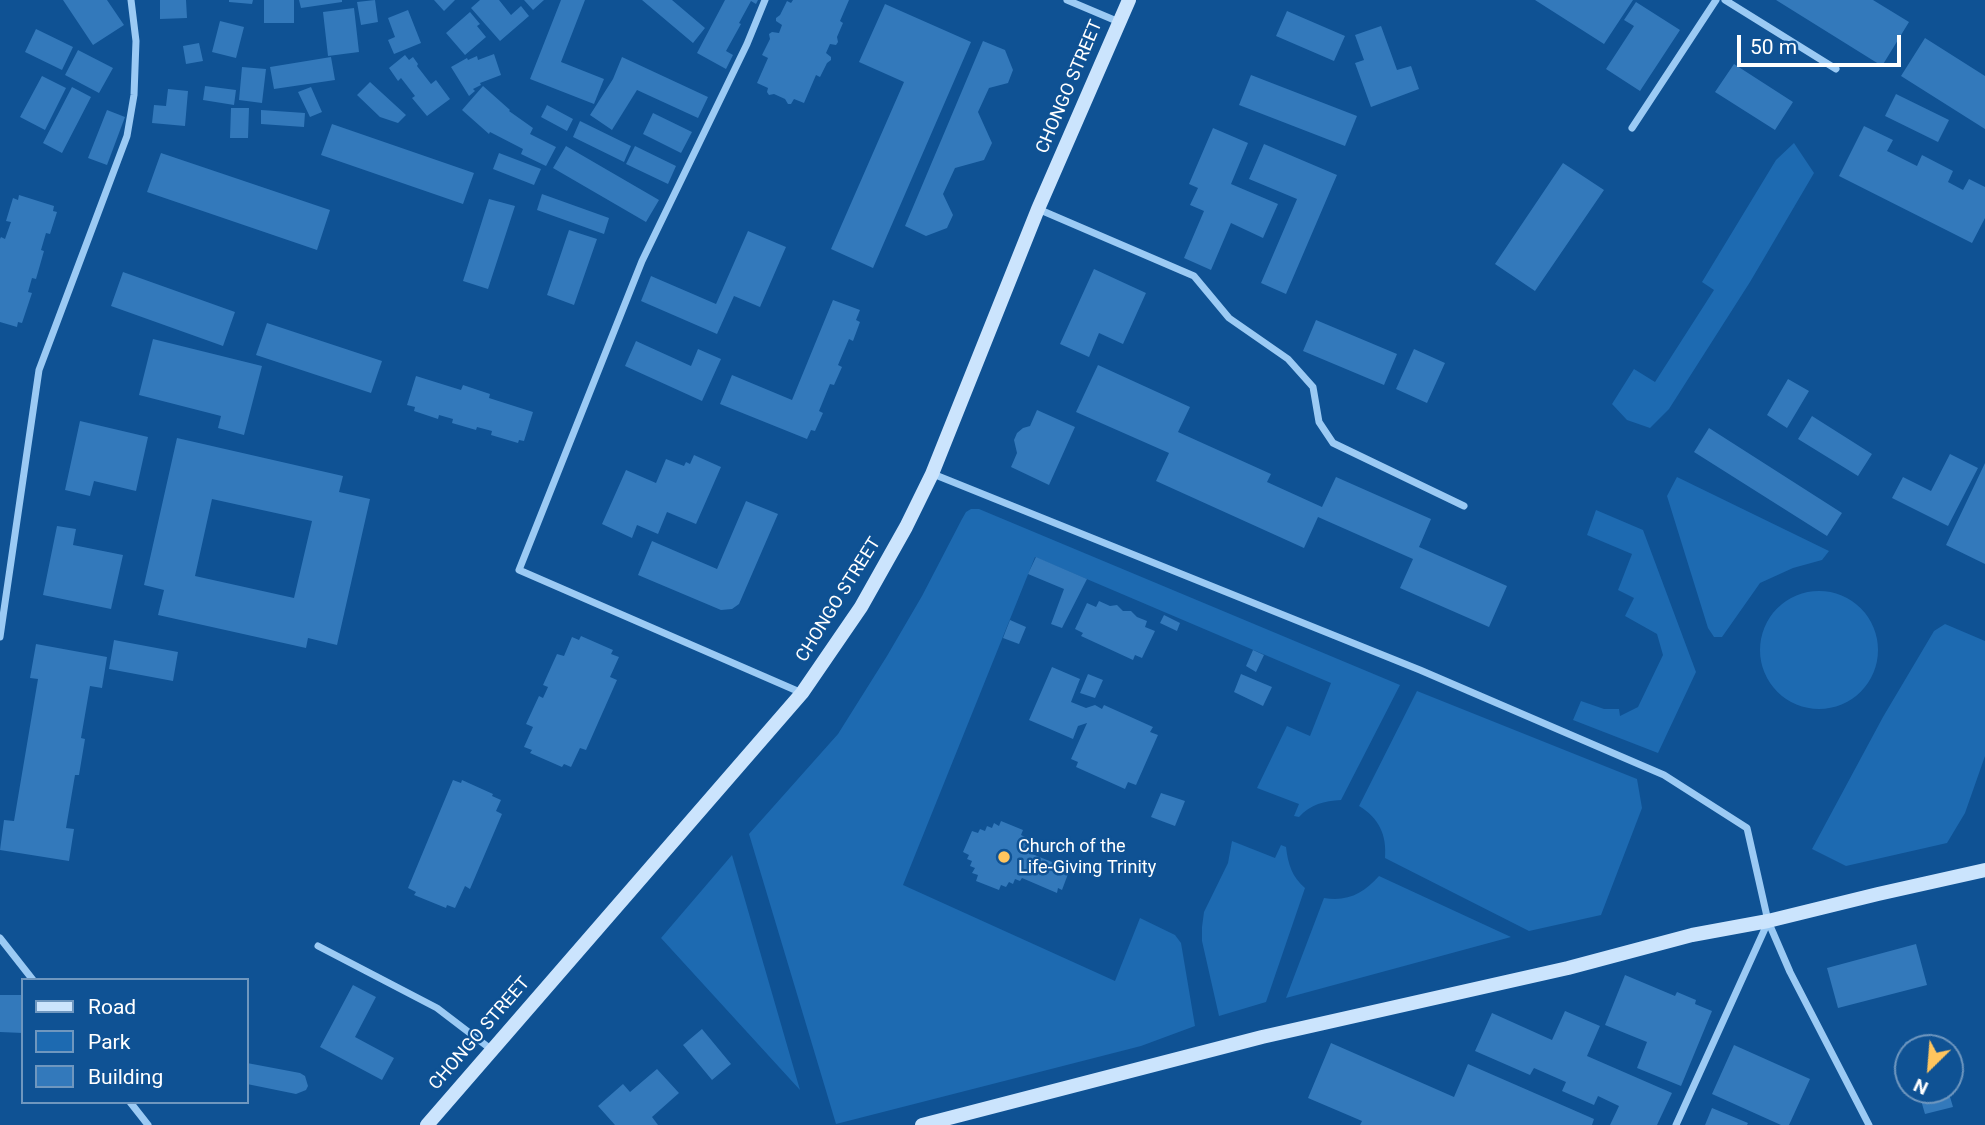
<!DOCTYPE html>
<style>
body{margin:0}
#map{position:relative;width:1985px;height:1125px;overflow:hidden;background:#0f5294;font-family:Roboto,sans-serif}
canvas{display:block}
.legend{position:absolute;left:21px;top:978px;width:228px;height:126px;box-sizing:border-box;background:#0f5294;border:2px solid #6f97bf;margin:0;padding:9px 12px;list-style:none;font-size:21px;color:#fff}
.legend li{display:flex;align-items:center;gap:14px;height:35px}
.legend b{width:35px;border:2px solid #6f97bf}
.north{position:absolute;left:1894px;top:1034px;width:70px;height:70px;box-sizing:border-box;background:#0f5294;border:2px solid #6f97bf;border-radius:50%;rotate:205deg;font-size:19px;font-weight:700;line-height:28px;text-align:center;color:#fff}
.north::after{content:'';display:block;margin:auto;width:24px;height:32px;background:#ffc55e;clip-path:polygon(50% 0,100% 100%,50% 72%,0 100%)}
.scale{position:absolute;left:1737px;top:35px;width:164px;height:32px;box-sizing:border-box;border:4px solid #fff;border-top:0;padding-left:9px;font-size:21px;line-height:24px;white-space:nowrap;color:#fff;-webkit-text-stroke:5px #0f5294;paint-order:stroke}
</style>
<div id="map">
<canvas width="1985" height="1125"></canvas>
<ul class="legend">
<li><b style="height:9px;background:#cbe4fd"></b>Road</li>
<li><b style="height:19px;background:#1d6ab1"></b>Park</li>
<li><b style="height:19px;background:#3379bb"></b>Building</li>
</ul>
<div class="north">N</div>
<div class="scale">50 m</div>
</div>
<script>
const ctx = document.querySelector('canvas').getContext('2d');
ctx.lineJoin = 'round';
function fillPath(path, color) { ctx.fillStyle = color; ctx.fill(path, 'evenodd'); }
function strokePath(path, color, width, dash) { ctx.strokeStyle = color; ctx.lineWidth = width; ctx.lineCap = dash ? 'butt' : 'round'; ctx.setLineDash(dash || []); ctx.stroke(path); }
function drawText(font, color, halo, rows, align = 'center') {
  ctx.font = font + ' Roboto,sans-serif'; ctx.lineWidth = 5; ctx.setLineDash([]); ctx.textBaseline = 'middle'; ctx.strokeStyle = halo; ctx.fillStyle = color; for (const [text, x, y, turn = 0] of rows) {
    ctx.save(); ctx.translate(x, y); ctx.rotate((+turn || 0) * Math.PI / 180); ctx.textAlign = isNaN(turn) ? turn : align; if (halo) ctx.strokeText(text, 0, 0); ctx.fillText(text, 0, 0); ctx.restore();
  }
}
fillPath(new Path2D(`
 M1794 143 1814 173 1750 282 1669 409 1650 428 1627 420 1612 404 1634 369 1655 382 1714 290 1702 282 1776 160Z
 M1677 477 1829 551 1822 560 1793 568 1760 583 1722 637H1714L1708 628 1667 496Z
 M971 509H979L1400 685 1341 800C1324 801 1311 804 1299 817L1294 816 1299 804 1257 788 1287 726 1310 736 1331 683 1035 557 903 885 1115 981 1140 918 1175 935 1181 943 1195 1026 1141 1046 836 1124 749 834 838 734 887 656 922 596 962 519 966 512Z
 M1596 510 1643 530 1696 672 1658 753 1573 720 1581 701 1604 709H1619L1620 716 1638 707 1663 655 1657 634 1625 616 1634 598 1618 590 1632 554 1587 535Z
 M1760 650a59 59 0 1 1 118 0a59 59 0 1 1-118 0Z
 M1945 624 1985 641V756L1965 813 1947 843 1846 866 1812 849 1883 717 1934 631Z
 M1417 691 1637 779 1642 808 1601 915 1529 931 1385 858C1387 835 1379 818 1359 806Z
 M1232 841 1275 858 1281 845 1286 847C1288 864 1292 877 1305 888L1266 1002 1219 1016 1202 941V927L1204 912 1228 863Z
 M732 855 800 1090 661 938Z
 M1379 876 1511 937 1286 998 1324 898C1348 902 1364 893 1379 876Z`), '#1d6ab1');
fillPath(new Path2D(`
 M63 0H107L124 25 93 45Z
 M160 0H186L187 18 160 19Z
 M229 0H253L252 4 229 2Z
 M264 0H294V23H264Z
 M299 0H342V2L301 8Z
 M375 0 378 22 361 25 357 2Z
 M434 0H455L444 11Z
 M480 0H499L511 15 521 6 529 16 500 41 471 8Z
 M524 0H544L533 10Z
 M561 0H585L561 62 604 79 594 104 530 79Z
 M642 0H672L705 28 693 43Z
 M725 0H758L756 4 751 1 739 23 741 24 726 51 733 55 726 69 697 53Z
 M793 0H849L840 21 843 23 837 37 838 42 836 45 830 44 826 53 831 57V60L827 63 820 77 816 75 804 103 794 99 791 104H788L785 99 774 94 769 95 767 92 768 88 757 83 768 58 762 55 770 39 769 34 772 32 779 33 782 25 776 21V18L780 15 787 1 791 3Z
 M1535 0H1633L1604 44Z
 M1776 0H1873L1909 22 1882 66Z
 M1636 2 1680 30 1640 91 1606 69 1634 26 1624 20Z
 M885 4 971 42 873 268 831 249 904 82 859 62Z
 M354 8 359 52 328 56 323 12Z
 M408 10 421 43 394 54 388 40 395 37 388 18Z
 M1287 11 1345 36 1334 61 1276 36Z
 M470 12 480 24 477 26 486 37 465 55 446 33Z
 M220 21 244 27 236 58 212 52Z
 M1381 26 1397 70 1411 66 1419 89 1371 107 1355 63 1364 60 1355 35Z
 M36 29 73 47 62 70 25 52Z
 M1925 38 1985 76V129L1901 76Z
 M983 41 1005 50 1013 70 1008 83 989 88 978 112 992 143 984 160 955 168 943 194 953 215 947 228 926 236 905 226Z
 M199 43 203 61 186 64 183 46Z
 M78 50 113 68 99 93 65 75Z
 M494 54 501 75 480 83 481 85 473 89 475 91 469 96 451 67 467 58 468 60 477 56 478 60Z
 M405 55 409 60 413 57 418 64 417 66 431 84 436 80 450 99 427 116 412 98 415 96 401 78 398 81 389 68Z
 M331 57 335 80 274 89 270 67Z
 M622 57 708 97 698 118 637 90 612 130 590 115 613 79Z
 M1734 64 1793 102 1775 130 1715 92Z
 M242 67 266 69 262 103 239 100Z
 M1251 75 1357 116 1345 146 1239 105Z
 M42 76 66 88 45 130 20 117Z
 M370 82 406 115 398 123 380 117 357 95Z
 M205 86 236 90 234 105 203 100Z
 M483 86 510 110 509 111 533 128 530 134 556 147 546 166 521 154 523 149 490 132 489 134 462 110Z
 M72 87 91 97 62 153 43 143Z
 M311 87 322 112 310 117 298 92Z
 M168 89 188 91 185 126 152 123 154 105 166 106Z
 M1896 94 1949 120 1938 142 1885 116Z
 M547 105 573 119 567 131 541 117Z
 M231 108H249L248 138H230Z
 M107 110 125 117 107 165 88 158Z
 M261 110 305 113 304 127 261 124Z
 M653 113 692 132 681 153 643 134Z
 M580 121 631 146 624 162 573 137Z
 M332 124 474 173 463 204 321 155Z
 M1864 126 1893 140 1887 151 1917 166 1922 155 1953 171 1948 182 1963 190 1969 179 1985 187V218L1972 243 1839 176Z
 M1213 128 1248 143 1231 184 1278 204 1263 238 1231 223 1211 270 1184 258 1204 211 1190 205 1198 188 1189 184Z
 M1264 144 1337 175 1286 294 1261 283 1297 199 1249 179Z
 M566 146 659 200 646 222 553 168Z
 M635 146 676 166 668 184 626 164Z
 M161 153 330 210 317 250 147 192Z
 M499 153 541 169 534 185 493 169Z
 M1563 163 1604 190 1535 291 1495 264Z
 M542 194 609 218 604 234 537 210Z
 M19 195 54 206 53 211 57 212 50 234 46 233 41 250 44 251 36 279 32 278 28 292 32 293 22 323 18 322 17 327 0 322V239L1 237 5 239 11 222 6 221 13 198 18 200Z
 M489 199 515 206 488 289 463 281Z
 M569 230 597 239 574 305 547 295Z
 M748 231 786 247 760 307 734 296 717 334 641 301 651 276 716 304Z
 M1094 269 1146 293 1123 344 1099 333 1089 357 1060 344Z
 M123 272 235 312 223 346 111 306Z
 M833 300 860 310 856 320 860 322 853 341 849 339 838 365 842 367 834 385 830 384 819 411 823 413 815 431 811 430 807 439 720 404 732 375 792 400Z
 M1316 320 1397 354 1384 385 1303 351Z
 M267 323 382 361 371 393 256 355Z
 M153 339 262 366 244 435 218 428 221 416 139 395Z
 M636 341 691 366 698 349 721 359 702 401 625 366Z
 M1414 349 1445 363 1427 403 1396 389Z
 M1098 365 1190 407 1178 432 1271 474 1267 482 1322 507 1336 477 1431 519 1419 547 1507 586 1489 627 1400 588 1413 559 1318 517 1304 548 1156 481 1169 453 1076 412Z
 M416 376 461 390 463 385 490 394 489 398 533 412 524 441 519 440 518 443 491 435 492 431 477 427 476 430 452 423 453 419 439 415 438 419 414 411 415 407 407 405Z
 M1788 379 1809 391 1787 428 1767 415Z
 M1037 410 1075 427 1049 485 1011 467 1017 453 1014 440 1017 433 1023 428 1030 426Z
 M1812 416 1872 454 1858 476 1798 439Z
 M80 421 148 437 136 491 94 481 90 496 65 490Z
 M1709 428 1842 513 1827 536 1694 452Z
 M177 438 343 476 339 492 370 499 337 645 308 638 306 648 158 615 164 590 144 585ZM212 499 312 521 294 598 195 576Z
 M1950 454 1978 468 1948 526 1892 498 1903 477 1931 491Z
 M694 455 721 467 696 524 667 512 658 534 637 525 632 538 602 524 626 470 656 483 666 459 684 466 686 462 690 464Z
 M1985 463V564L1946 545Z
 M746 501 778 514 739 604 732 609 721 610 638 575 652 541 717 569Z
 M57 526 76 529 73 545 123 555 111 609 43 595Z
 M1036 557 1087 579 1062 628 1051 624 1064 589 1028 574Z
 M1099 601 1110 606 1117 605 1123 611H1131L1137 617 1147 621 1145 627 1155 631 1142 658 1135 655 1133 660 1081 636 1083 633 1075 629 1087 603 1096 607Z
 M1164 615 1180 623 1177 631 1160 623Z
 M1010 620 1026 627 1019 644 1003 638Z
 M581 636 613 650 611 654 619 657 610 677 617 680 586 750 580 748 571 767 564 764 562 767 530 753 532 750 524 747 533 727 526 724 539 696 543 698 548 687 543 685 557 654 564 656 572 637 579 640Z
 M114 640 178 652 173 681 109 669Z
 M36 644 107 657 102 688 90 686 81 738 85 739 79 775H75L66 828 74 829 69 861 0 850 4 820 14 821 38 679 30 678Z
 M1253 650 1264 655 1256 672 1246 666Z
 M1052 667 1080 679 1071 702 1086 708 1095 705 1102 709 1104 705 1153 727 1150 732 1158 735 1136 785 1128 782 1125 789 1076 767 1078 762 1071 759 1087 723 1078 726 1073 739 1029 720Z
 M1088 674 1103 680 1095 698 1080 693Z
 M1241 674 1272 687 1263 706 1234 692Z
 M453 780 461 783 462 780 493 794 492 796 501 800 496 811 502 814 470 889 465 886 455 908 447 905 446 908 414 895 416 892 408 888Z
 M1161 793 1185 801 1175 826 1151 817Z
 M1001 821 1023 830 1021 835 1027 838 1026 842 1030 844 1028 848 1033 850 1032 854 1067 868 1065 872 1068 874 1062 890 1058 888 1057 893 1022 878 1020 881 1015 879 1013 884 1009 882 1006 887 1001 885 999 890 976 881 978 875 972 873 975 868 970 866 972 861 967 859 969 855 963 852 972 831 978 833 980 829 985 831 987 826 992 828 994 823 999 826Z
 M1916 944 1927 985 1838 1008 1827 968Z
 M1625 975 1675 996 1677 992 1696 1000 1695 1004 1712 1011 1681 1086 1637 1068 1647 1042 1605 1025Z
 M353 985 376 997 355 1037 394 1058 382 1080 320 1047Z
 M0 995H23V1033L0 1032Z
 M1565 1011 1600 1026 1587 1056 1672 1093 1657 1125H1610L1619 1106 1598 1096 1594 1105 1562 1091 1566 1082 1534 1068 1530 1075 1475 1051 1492 1013 1552 1040Z
 M702 1029 731 1064 712 1080 683 1045Z
 M1932 1034 1936 1048H1906L1905 1042Z
 M1331 1043 1454 1097 1468 1064 1594 1119 1592 1125H1360L1362 1121 1308 1098Z
 M1734 1045 1810 1079 1789 1125H1781L1712 1094Z
 M247 1063 300 1073 305 1076 308 1086 306 1090 296 1094 247 1084Z
 M657 1069 679 1093 652 1117 658 1125H615L598 1106 623 1084 630 1092Z
 M1918 1090H1948L1953 1107 1925 1114Z
 M1712 1108 1748 1123 1747 1125H1705Z`), '#3379bb');
strokePath(new Path2D(`
 M765 0 747 44 642 261 519 570 802 693
 M1067 0 1119 22
 M1725 0 1836 69
 M1632 128 1716 0
 M1038 209 1194 276 1229 318 1288 359 1313 387 1319 422 1333 443 1464 506
 M933 474 1420 670 1664 775 1747 828 1768 921 1790 972 1869 1125
 M0 637 39 370 127 136 134 95 136 41 131 0
 M0 938 33 980
 M318 946 437 1008 492 1050
 M130 1102 148 1125
 M1676 1125 1768 922`), '#9bcaf4', 7);
strokePath(new Path2D(`
 M427 1125 802 693 861 607 906 527 932 474 1038 209 1129 0
 M922 1125 1262 1037 1568 968 1692 935 1768 921 1878 894 1985 870`), '#cbe4fd', 14);
for (const [x, y, r, color] of [
 [1004,857,7,"#ffc55e"]
]) { const dot = new Path2D(); dot.arc(x, y, r, 0, 2 * Math.PI); ctx.fillStyle = color; ctx.fill(dot); strokePath(dot, '#0f5294', 2.5); }
drawText('18px', '#fff', '#0f5294', [
 ["CHONGO STREET",1070,87,-67],
 ["CHONGO STREET",839,600,-58],
 ["CHONGO STREET",480,1034,-49]
]);
drawText('18px', '#fff', '#0f5294', [
 ["Church of the",1018,847],
 ["Life-Giving Trinity",1018,868]
], 'left');
</script>
